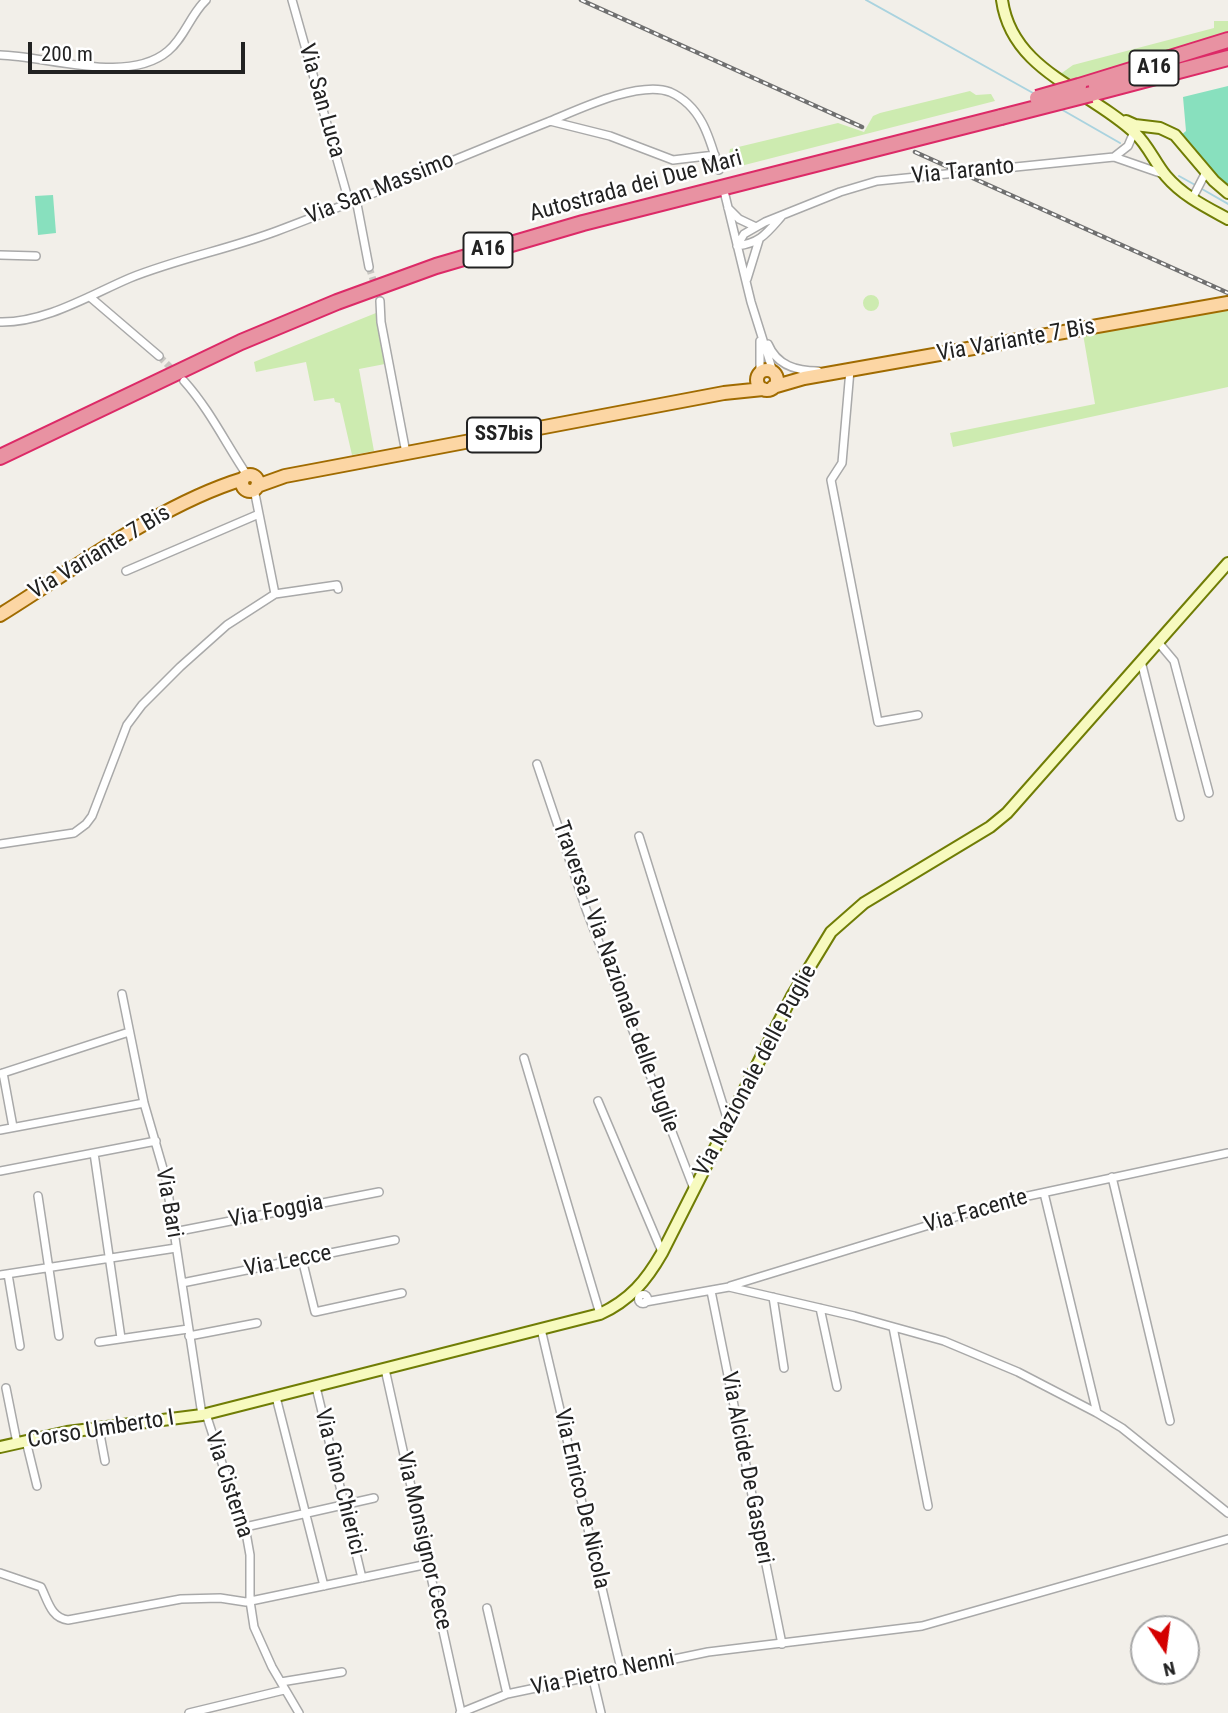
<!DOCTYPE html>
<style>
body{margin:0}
#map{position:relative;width:1228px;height:1713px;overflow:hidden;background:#f2efe9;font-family:"Roboto Condensed",sans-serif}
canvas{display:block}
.north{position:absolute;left:1130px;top:1615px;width:70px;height:70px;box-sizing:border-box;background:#fff;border:2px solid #a7a7a7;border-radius:50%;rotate:167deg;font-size:19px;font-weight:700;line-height:28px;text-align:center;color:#222}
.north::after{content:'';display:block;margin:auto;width:24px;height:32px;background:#d40000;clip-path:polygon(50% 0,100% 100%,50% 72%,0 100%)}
.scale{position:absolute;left:28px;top:42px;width:217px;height:32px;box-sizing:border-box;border:4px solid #222;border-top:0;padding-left:9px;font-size:21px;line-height:24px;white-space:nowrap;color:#222;-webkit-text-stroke:5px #fff;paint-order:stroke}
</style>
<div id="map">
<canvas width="1228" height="1713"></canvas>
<div class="north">N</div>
<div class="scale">200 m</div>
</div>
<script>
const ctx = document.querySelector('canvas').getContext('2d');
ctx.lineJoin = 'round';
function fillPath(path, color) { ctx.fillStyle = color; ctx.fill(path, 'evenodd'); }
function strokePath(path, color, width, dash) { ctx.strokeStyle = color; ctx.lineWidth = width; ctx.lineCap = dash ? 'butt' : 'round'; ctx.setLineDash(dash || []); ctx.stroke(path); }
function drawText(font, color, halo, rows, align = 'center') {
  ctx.font = font + ' "Roboto Condensed",sans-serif'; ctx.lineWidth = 5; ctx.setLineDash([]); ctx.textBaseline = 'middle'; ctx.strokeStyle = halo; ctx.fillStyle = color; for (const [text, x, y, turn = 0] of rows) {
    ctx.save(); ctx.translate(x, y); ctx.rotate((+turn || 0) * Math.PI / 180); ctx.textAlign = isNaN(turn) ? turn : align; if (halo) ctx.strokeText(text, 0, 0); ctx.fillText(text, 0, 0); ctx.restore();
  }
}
fillPath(new Path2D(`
 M1214 21H1228V36L1069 82 1059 75 1073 65 1214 28Z
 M970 91 976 95 991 94 995 101 725 170 730 149 838 123 864 132 873 116 880 113Z
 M863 303a8 8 0 1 1 16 0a8 8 0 1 1-16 0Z
 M1228 308V387L953 447 950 433 1095 404 1083 334Z
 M376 313 385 364 359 369 374 451 352 455 340 403 335 402 334 398 314 401 306 362 256 372 254 362Z`), '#cdebb0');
fillPath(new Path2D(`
 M1228 86V190L1180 136 1186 131 1183 97Z
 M53 195 56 233 38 235 35 196Z`), '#88e0be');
strokePath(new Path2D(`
 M866 0 1033 93
 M1059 108 1120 143
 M1179 176 1197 186
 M1202 189 1228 204`), '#aad3df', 2);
strokePath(new Path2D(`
 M369 267 380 301
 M159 356 184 381`), '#c8c6c1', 7, [7, 3.5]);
const street = new Path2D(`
 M292 0 349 202
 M0 55C47 56 128 85 168 51 185 37 190 15 206 0
 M550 121 610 136 673 160 715 155
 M1114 157 1163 174
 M725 195 751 302 773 372
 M356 199 369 267
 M1192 199 1206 172
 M728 208 739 219 756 227
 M737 246 744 234 765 222 840 192 877 181 1114 157 1128 146 1134 132
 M737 246C760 243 766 234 781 217
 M0 255 36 256
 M747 279 759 240
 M90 297 159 356
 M380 301 381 322 406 453
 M0 322C45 323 90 295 130 278 177 259 229 249 277 231 368 197 457 158 548 122 577 110 639 80 670 92 702 106 710 139 719 170
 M760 341V374
 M768 344C777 366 797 371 818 371
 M850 370 842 463 831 480 878 722 918 715
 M184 381C210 410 226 444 247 475
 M254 489 275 594
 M126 571 259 514
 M1158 642 1174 661 1209 793
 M1141 661 1180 817
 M537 764 586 909 694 1189
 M639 836 728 1121
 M0 844 74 833 86 824 92 816 127 725 142 705 180 667 227 625 275 594 337 585 338 589
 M122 994 144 1103 166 1179 202 1415
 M524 1058 600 1314
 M3 1073 13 1127
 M0 1074 129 1032
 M598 1101 662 1252
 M0 1130 144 1103
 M94 1153 121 1338
 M0 1171 156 1141
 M1112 1177 1170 1421
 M1044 1193 1097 1413
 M38 1196 59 1336
 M174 1232 379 1192
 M302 1259 315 1312 402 1293
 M8 1274 20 1346
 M0 1275 176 1248
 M182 1283 395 1240
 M730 1286 1014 1199 1228 1153
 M711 1291 782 1644
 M638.5 1299a4.5 4.5 0 1 1 9 0a4.5 4.5 0 1 1-9 0Z
 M773 1297 784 1368
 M645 1302 729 1287 854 1316 944 1341 1018 1372 1097 1413 1122 1428 1228 1513
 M820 1308 837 1387
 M893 1327 928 1506
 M541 1329 621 1669
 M189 1336 257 1323
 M99 1342 188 1329
 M385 1369 461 1712
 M316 1387 362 1578
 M6 1388 17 1443
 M276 1397 324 1586
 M206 1414 235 1503 245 1527 250 1555V1601L254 1627 272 1667 299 1713
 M99 1429 105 1461
 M26 1441 37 1486
 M245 1527 374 1498
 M0 1573 41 1587C48 1601 51 1618 68 1620L181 1599 220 1598 246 1602 428 1564
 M487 1608 507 1694
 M592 1675 601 1713
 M281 1682 342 1672
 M189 1713 284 1690
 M460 1713 507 1694 708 1652 922 1626 1228 1539`);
const secondary = new Path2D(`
 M1002 0C1012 72 1089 89 1135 133 1148 145 1155 163 1166 176 1183 196 1206 207 1228 219
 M1126 121 1135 125 1160 128 1175 135 1214 181 1228 193
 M0 1447 67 1432 202 1415 600 1314C630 1300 646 1281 662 1253L792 996 831 932 864 903 990 827 1007 813 1228 563`);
const primary = new Path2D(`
 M757 380a10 10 0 1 1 20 0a10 10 0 1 1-20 0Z
 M773 387 804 378 1228 303
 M242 483a8 8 0 1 1 16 0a8 8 0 1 1-16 0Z
 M257 486 285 476 317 470 724 393 763 389
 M0 615C74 569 161 504 243 479`);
const highway = new Path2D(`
 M1079 86 1228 40
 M1091 94 1228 58
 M0 457 241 342 337 302 436 266 583 223 1001 117`);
strokePath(street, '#a9a9a9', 10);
strokePath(secondary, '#707d05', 14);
strokePath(primary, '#a06b00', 16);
strokePath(highway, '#dc2a67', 18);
strokePath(street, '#fff', 7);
strokePath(secondary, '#f7fabf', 10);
strokePath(primary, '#fcd6a4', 12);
strokePath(highway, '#e892a2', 14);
const rail = new Path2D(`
 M581 0 862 127
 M915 152 1228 293`);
strokePath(rail, '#707070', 4.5);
strokePath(rail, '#fff', 2, [5]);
const highwayBridge = new Path2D(`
 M1037 98 1079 86
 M1001 117 1091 94`);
strokePath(highwayBridge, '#dc2a67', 18, []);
strokePath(highwayBridge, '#e892a2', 14);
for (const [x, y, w] of [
 [1154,68,49],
 [488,250,49],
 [504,435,74]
]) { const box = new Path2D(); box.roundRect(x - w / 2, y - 17.5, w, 35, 5); ctx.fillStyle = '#fff'; ctx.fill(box); strokePath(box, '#222', 2); }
drawText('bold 21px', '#222', null, [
 ["A16",1154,68],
 ["A16",488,250],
 ["SS7bis",504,435]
]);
drawText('23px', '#222', '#fff', [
 ["Via San Luca",321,101,74],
 ["Via Taranto",963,172,-6],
 ["Autostrada dei Due Mari",636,187,-15],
 ["Via San Massimo",380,189,-22],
 ["Via Variante 7 Bis",1016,341,-10],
 ["Via Variante 7 Bis",100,553,-31],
 ["Traversa I Via Nazionale delle Puglie",615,977,70],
 ["Via Nazionale delle Puglie",756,1071,-62],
 ["Via Bari",168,1203,80],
 ["Via Foggia",276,1212,-11],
 ["Via Facente",976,1212,-16],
 ["Via Lecce",288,1262,-11],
 ["Corso Umberto I",101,1430,-9],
 ["Via Alcide De Gasperi",746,1468,79],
 ["Via Gino Chierici",339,1482,76],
 ["Via Cisterna",228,1485,72],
 ["Via Enrico De Nicola",581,1499,77],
 ["Via Monsignor Cece",423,1541,77],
 ["Via Pietro Nenni",603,1674,-12]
]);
</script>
